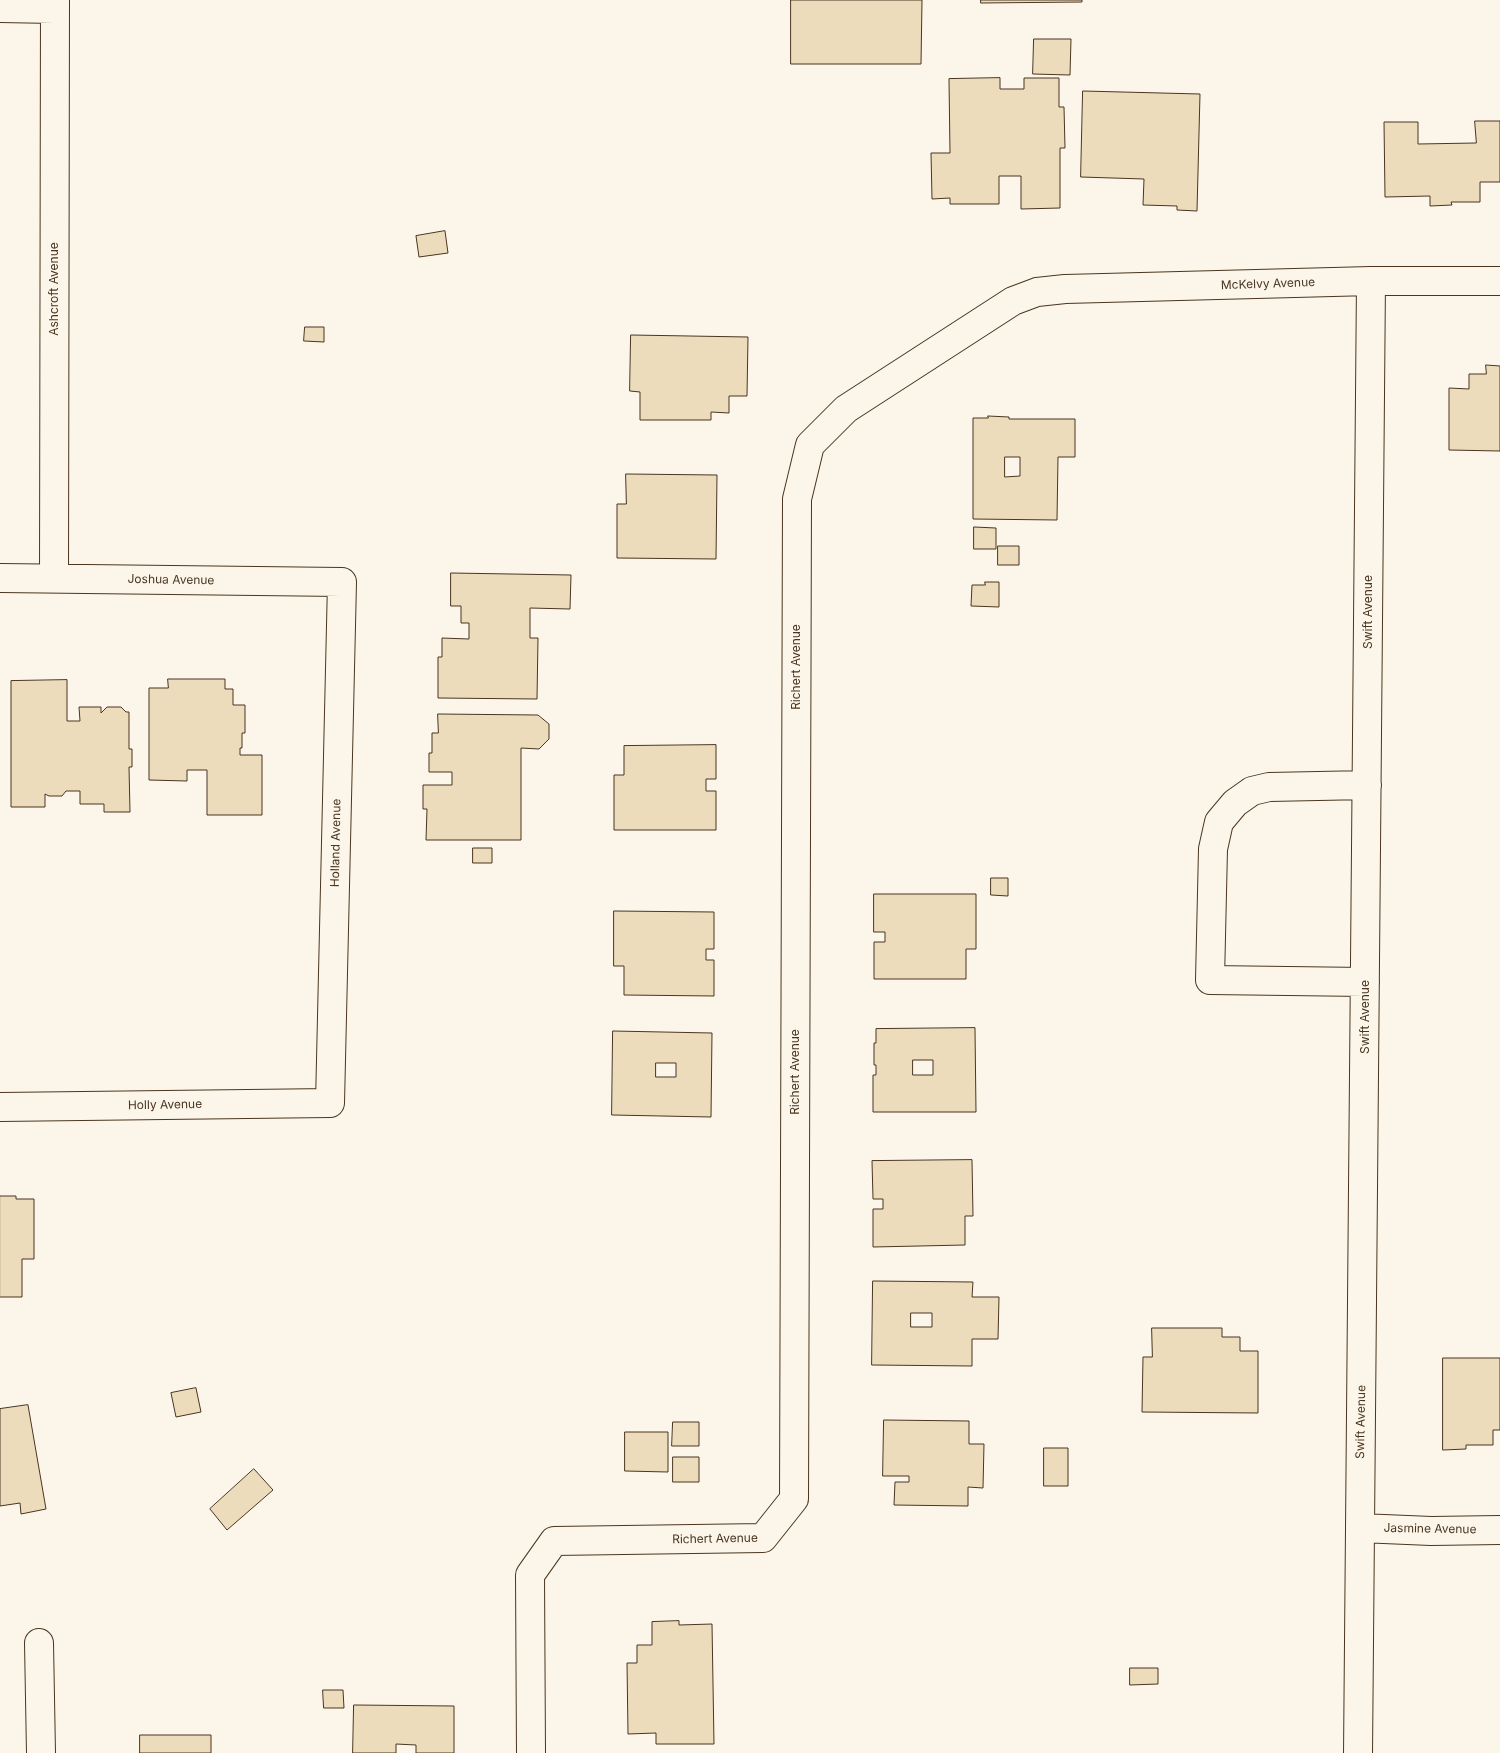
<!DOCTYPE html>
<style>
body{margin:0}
canvas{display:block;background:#fbf6e9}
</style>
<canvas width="1500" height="1753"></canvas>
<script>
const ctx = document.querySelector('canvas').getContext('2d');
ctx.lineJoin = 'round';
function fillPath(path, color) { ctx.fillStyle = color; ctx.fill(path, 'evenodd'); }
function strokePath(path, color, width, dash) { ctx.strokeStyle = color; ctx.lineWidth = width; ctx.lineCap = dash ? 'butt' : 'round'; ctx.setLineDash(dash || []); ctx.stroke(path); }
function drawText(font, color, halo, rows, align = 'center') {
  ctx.font = font + ' Inter,sans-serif'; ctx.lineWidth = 4; ctx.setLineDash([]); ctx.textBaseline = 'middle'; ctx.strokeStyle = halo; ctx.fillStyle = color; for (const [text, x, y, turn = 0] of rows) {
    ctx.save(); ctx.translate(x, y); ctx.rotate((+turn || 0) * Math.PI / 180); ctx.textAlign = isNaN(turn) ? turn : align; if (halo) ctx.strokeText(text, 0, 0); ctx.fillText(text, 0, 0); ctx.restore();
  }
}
const building = new Path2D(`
 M791 0H922L921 64H791Z
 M981 0H1082V2L981 3Z
 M1034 39H1071L1070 75 1033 74Z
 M1000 78V89H1024V78H1059V107H1064L1065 148H1060V208L1021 209V176H999V204H950V198L932 199 931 153H950L949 79Z
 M1083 91 1200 94 1197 211 1177 210V206L1143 205 1144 179 1081 177Z
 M1475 121H1500V182H1480V202H1451L1452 205 1430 206V196L1385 197 1384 122H1418V144L1476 143Z
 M445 231 448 253 419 257 416 236Z
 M305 327H324V342L304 341Z
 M631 335 748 337 747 396H729V413L711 412V420H640V392L630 391Z
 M1486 365 1500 366V451L1449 450V388L1469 389V374H1486Z
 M988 416 1009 417V419H1075V457H1058L1057 520 973 519V418H988ZM1005 457H1020V476L1005 477Z
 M626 474 717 475 716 559 617 558V504H626Z
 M974 527 996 528V549H974Z
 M998 546H1019V565H998Z
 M451 573 571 575 570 609 530 608V638H538L537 699 438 698V657H442V638L469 639V623H461V606H451Z
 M985 582H999V607L971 606 972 585H985Z
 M168 679H225V689H233V705H245V733H242V748H240V755H262V815H207V770H187V781L149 780V688H168Z
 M67 680V721H80L79 707H101V713L107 707H121L126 712H129V749H132V767H129L130 812H104V804H80V791H66L62 796H49L45 794V807H11V681Z
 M438 714 538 715 549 724V739L539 749 521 748V840H426L427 809H423V785H452V772H429V753H432V733H438Z
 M716 745V779H706V791H716V830H614V775H624V746Z
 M473 848H492V863H473Z
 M991 878H1008V896L991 895Z
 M874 894H976V949H966V979H874V942H885V932H874Z
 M614 911 714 912V949H706V960H714V996L624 995V966H614Z
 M975 1028 976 1112H873V1075H876V1065H874V1043H876V1029ZM913 1060H933V1075H913Z
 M613 1031 712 1033 711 1117 612 1115ZM656 1063H676V1077H656Z
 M972 1160 973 1216H965V1245L873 1247V1209H883V1199H873L872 1161Z
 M0 1196H16V1199H34V1259H22V1297H0Z
 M873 1281 973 1282 972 1297H999L998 1339H972V1366L872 1365ZM911 1313H932V1327H911Z
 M1152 1328H1222V1337H1240V1351H1258V1413L1142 1412 1143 1357H1152Z
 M1443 1358H1500V1430H1493V1445H1466V1449L1443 1450Z
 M196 1388 201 1412 176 1417 171 1393Z
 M28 1405 46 1509 21 1514 20 1503 0 1506V1409Z
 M884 1420 969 1421V1444H984L983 1488 968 1487V1506L894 1505 895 1482H909V1476H883Z
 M673 1422H699V1446H672Z
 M625 1432H668V1472L625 1471Z
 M1044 1448H1068V1486H1044Z
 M673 1457H699V1482H673Z
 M254 1469 273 1490 227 1530 210 1509Z
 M679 1621V1625L712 1624 714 1744H656V1733L628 1734 627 1663H637V1645H652V1622Z
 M1130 1668H1158V1684L1130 1685Z
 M323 1690H343L344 1708H324Z
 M354 1705 454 1706V1753H416V1745L396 1744V1753H353Z
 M140 1735H211V1753H140Z`);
fillPath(building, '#ecdcbc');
strokePath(building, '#4a3520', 1);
const minor = new Path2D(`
 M0 8 54 9
 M0 578 342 582 330 1103 0 1107
 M54 578 55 0
 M1365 982 1210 980 1213 849 1219 822 1235 803 1252 791 1269 787 1367 785
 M1360 1528 1431 1531 1500 1530
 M39 1643 41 1753
 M531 1753 530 1575 554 1541 763 1538 794 1499 797 499 810 445 846 409 1013 301 1037 292 1065 289 1371 281H1500
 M1358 1753 1371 281`);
strokePath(minor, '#4a3520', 30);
strokePath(minor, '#fbf6e9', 28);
drawText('12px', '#4a3520', '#fbf6e9', [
 ["McKelvy Avenue",1268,284,-2],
 ["Ashcroft Avenue",54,289,-90],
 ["Joshua Avenue",171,580,1],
 ["Swift Avenue",1368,612,-90],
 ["Richert Avenue",796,667,-90],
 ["Holland Avenue",336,843,-89],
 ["Swift Avenue",1365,1017,-90],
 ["Richert Avenue",795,1072,-90],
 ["Holly Avenue",165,1105,-1],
 ["Swift Avenue",1361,1422,-89],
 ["Jasmine Avenue",1430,1529,1],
 ["Richert Avenue",715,1539,-1]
]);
</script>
